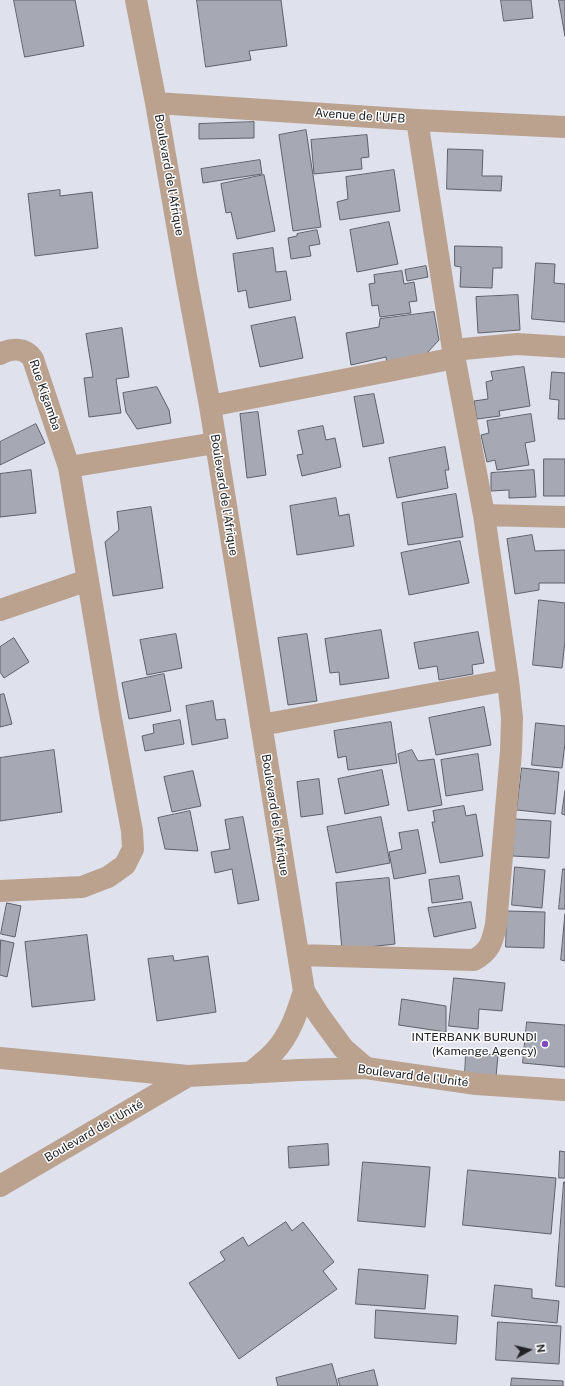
<!DOCTYPE html>
<meta charset="utf-8">
<style>
body{margin:0}
#map{position:relative;width:565px;height:1386px;overflow:hidden;background:#dfe1ed;font-family:"Public Sans",sans-serif}
canvas{display:block}
.north{position:absolute;left:509px;top:1330px;width:40px;height:40px;-webkit-text-stroke:3px #fff;paint-order:stroke;rotate:82deg;font-size:11px;font-weight:700;line-height:16px;text-align:center;color:#212226}
.north::after{content:'';display:block;margin:auto;width:14px;height:18px;background:#212226;clip-path:polygon(50% 0,100% 100%,50% 72%,0 100%)}
</style>
<div id="map">
<canvas width="565" height="1386"></canvas>
<div class="north">N</div>
</div>
<script>
const ctx = document.querySelector('canvas').getContext('2d');
ctx.lineJoin = 'round';
function fillPath(path, color) { ctx.fillStyle = color; ctx.fill(path, 'evenodd'); }
function strokePath(path, color, width, dash) { ctx.strokeStyle = color; ctx.lineWidth = width; ctx.lineCap = dash ? 'butt' : 'round'; ctx.setLineDash(dash || []); ctx.stroke(path); }
function drawText(font, color, halo, rows, align = 'center') {
  ctx.font = font + ' "Public Sans",sans-serif'; ctx.lineWidth = 3; ctx.setLineDash([]); ctx.textBaseline = 'middle'; ctx.strokeStyle = halo; ctx.fillStyle = color; for (const [text, x, y, turn = 0] of rows) {
    ctx.save(); ctx.translate(x, y); ctx.rotate((+turn || 0) * Math.PI / 180); ctx.textAlign = isNaN(turn) ? turn : align; if (halo) ctx.strokeText(text, 0, 0); ctx.fillText(text, 0, 0); ctx.restore();
  }
}
const building = new Path2D(`
 M14 0H75L84 46 25 57Z
 M197 0H281L287 46 249 51 251 60 206 67Z
 M501 0H531L533 18 504 21Z
 M559 0H565V36Z
 M254 122V138L199 139V124Z
 M306 130 321 227 293 231 279 135Z
 M367 135 369 157 361 158 362 169 314 174 311 140Z
 M448 149 483 150 482 176H502L501 191 447 189Z
 M260 160 262 174 203 183 201 169Z
 M394 170 400 211 340 220 337 202 348 199 346 177Z
 M264 175 275 231 237 239 231 212 226 213 221 184Z
 M60 190V196L92 192 98 248 35 256 28 194Z
 M389 222 398 264 357 272 350 230Z
 M317 230 320 244 309 246 311 256 291 259 288 238 297 236V234Z
 M455 246 502 247V268H493L492 288 460 287 461 267 455 266Z
 M273 248 276 272 286 271 291 300 249 308 246 290 238 292 233 254Z
 M536 263 555 264 554 283 565 284V322L532 319Z
 M426 266 428 277 407 281 405 270Z
 M402 271 404 284 414 282 417 301 409 302 411 313 380 317 378 305 372 306 369 284 375 283 374 275Z
 M518 295 520 330 478 333 476 297Z
 M434 312 439 340 425 355 387 363 386 357 351 365 346 333 379 327 380 319Z
 M295 317 303 358 260 367 251 326Z
 M122 328 129 377 116 379 121 413 89 417 84 378 93 377 86 334Z
 M524 367 530 406 499 411 500 416 477 419 474 401 488 399 486 382 493 380 491 372Z
 M552 372 565 373V419H558L559 400 550 399Z
 M157 387 169 410 171 423 137 429 126 412 123 393Z
 M374 394 384 443 363 447 354 397Z
 M258 412 266 475 247 478 240 414Z
 M531 414 535 441 525 443 529 465 497 470 495 460 487 462 481 435 489 433 487 421Z
 M36 424 45 443 0 465V442Z
 M323 426 326 440 335 438 341 467 302 476 297 455 303 454 298 431Z
 M445 447 449 470H445L448 488 397 498 389 458Z
 M544 459H565V496H544Z
 M31 470 36 513 0 517V474Z
 M534 470 536 497 509 498V490L491 491V473Z
 M456 494 463 537 408 545 402 503Z
 M336 498 339 516 349 514 354 546 297 555 290 506Z
 M151 507 163 588 113 596 105 542 119 530 117 512Z
 M532 535 535 551 565 550V583H539V590L515 594 507 539Z
 M460 541 469 583 409 595 401 553Z
 M539 600 565 603V641L562 668 533 665Z
 M381 630 389 678 340 685 339 672 330 673 325 639Z
 M478 632 484 663 472 665 473 674 439 680 437 666 419 669 414 643Z
 M176 634 182 668 147 675 140 640Z
 M307 634 317 701 288 705 278 638Z
 M14 638 29 662 4 678 0 672V647Z
 M164 674 171 711 129 719 122 683Z
 M4 694 12 724 0 727V695Z
 M213 701 216 720 225 719 228 738 192 745 186 706Z
 M484 707 491 745 436 755 429 718Z
 M180 720 184 744 145 751 142 736 154 733 153 725Z
 M391 722 397 763 348 770 346 756 338 758 334 731Z
 M536 723 565 726V743L562 768 532 765Z
 M54 750 62 812 0 821V758Z
 M412 750 418 761 434 759 442 805 408 811 398 754Z
 M478 754 483 790 446 796 441 760Z
 M522 768 559 772 555 814 517 810Z
 M382 770 389 805 345 814 338 779Z
 M193 771 201 806 172 812 164 777Z
 M319 779 323 814 301 817 297 782Z
 M565 791V815L562 814Z
 M464 806 466 816 476 814 483 856 440 863 432 822H435L433 811Z
 M190 811 198 851 165 849 158 818Z
 M243 817 259 900 238 904 232 869 215 873 211 852 230 849 225 820Z
 M381 817 390 863 336 873 327 827Z
 M515 819 551 821 549 858 513 856Z
 M418 830 426 873 394 879 389 852 402 849 399 833Z
 M515 867 545 870 542 908 512 905Z
 M563 869H565V909H559Z
 M459 876 463 899 432 903 429 880Z
 M389 878 395 944 342 950 336 883Z
 M471 902 476 928 434 937 428 908Z
 M7 903 21 906 15 937 1 934Z
 M507 911 545 912 544 948 506 947Z
 M565 914V961L561 960Z
 M87 935 95 1000 32 1007 25 942Z
 M1 940 14 943 7 977 0 975Z
 M173 956 174 961 208 956 216 1012 157 1021 148 959Z
 M454 978 505 983 502 1011 479 1009 478 1029 449 1026Z
 M402 999 446 1006V1032L399 1025Z
 M527 1022 565 1025V1067L523 1063Z
 M466 1053 498 1055 496 1077 465 1075Z
 M328 1144 329 1165 289 1168 288 1147Z
 M560 1151 565 1152V1178H559Z
 M363 1162 430 1167 425 1227 358 1221Z
 M468 1170 556 1178 551 1234 463 1225Z
 M564 1182H565V1287L556 1286Z
 M286 1222 292 1231 303 1222 334 1262 323 1271 337 1289 239 1359 189 1283 225 1260 220 1252 243 1237 248 1246Z
 M359 1269 428 1275 425 1309 356 1304Z
 M495 1285 532 1289V1298L559 1301 557 1323 492 1316Z
 M376 1310 458 1316 456 1344 375 1338Z
 M498 1322 561 1326 559 1364 496 1360Z
 M332 1364 338 1386H278L276 1378Z
 M374 1370 378 1386H340L338 1379Z
 M512 1378 563 1381V1386H511Z`);
fillPath(building, '#a6a8b4');
strokePath(building, '#5e606a', 1);
strokePath(new Path2D(`
 M136 0 156 103 187 282 210 406 304 991 319 1015 343 1048 366 1068
 M156 103 417 120 565 127
 M453 350 517 344 565 347
 M0 354C11 348 25 347 33 359L69 467 111 718 132 831 133 849 125 865 108 877 82 887 0 891
 M210 406 455 358
 M69 467 215 443
 M484 515 565 517
 M0 610 88 580
 M261 725 508 680
 M298 955 474 960C490 951 492 943 496 925L511 752 512 718 508 680 484 515 453 350 417 120
 M250 1073C258 1066 267 1060 274 1052 290 1035 297 1013 304 991`), '#baa28f', 22);
strokePath(new Path2D(`
 M0 1058 188 1076 299 1070 366 1068 476 1084 565 1090
 M0 1186 188 1076`), '#baa28f', 22);
for (const [x, y, r, color] of [
 [545,1044,4,"#7f49c0"]
]) { const dot = new Path2D(); dot.arc(x, y, r, 0, 2 * Math.PI); ctx.fillStyle = color; ctx.fill(dot); strokePath(dot, '#fff', 1.5); }
drawText('12px', '#212226', '#fff', [
 ["Avenue de l'UFB",360,116,4],
 ["Boulevard de l'Afrique",169,175,80],
 ["Rue Kigamba",45,395,71],
 ["Boulevard de l'Afrique",224,495,81],
 ["Boulevard de l'Afrique",275,815,81],
 ["Boulevard de l'Unité",413,1076,7],
 ["Boulevard de l'Unité",94,1131,-30]
]);
drawText('12px', '#212226', '#fff', [
 ["INTERBANK BURUNDI",537,1037],
 ["(Kamenge Agency)",537,1051]
], 'right');
</script>
